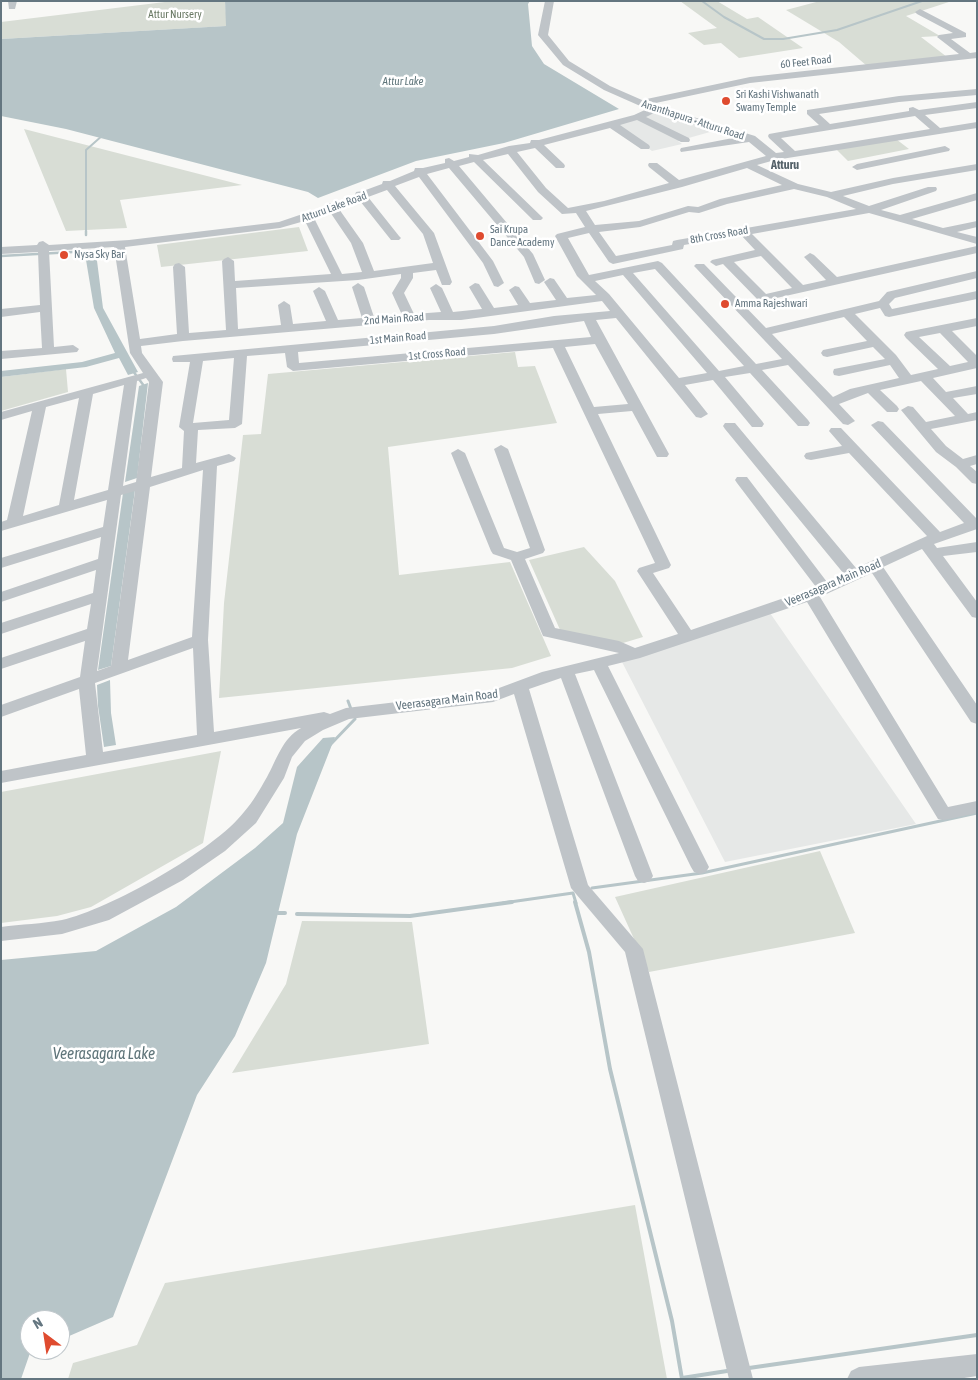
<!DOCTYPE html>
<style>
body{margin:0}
#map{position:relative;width:978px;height:1380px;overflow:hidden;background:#f8f8f6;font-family:"Asap Condensed",sans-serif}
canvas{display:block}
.frame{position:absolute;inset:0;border:2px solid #647680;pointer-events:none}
.north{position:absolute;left:20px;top:1310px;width:50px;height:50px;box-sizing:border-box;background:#fff;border:1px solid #c1c8cc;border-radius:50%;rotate:329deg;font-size:14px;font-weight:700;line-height:20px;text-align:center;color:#647680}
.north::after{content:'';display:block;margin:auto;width:18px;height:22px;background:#df4b2f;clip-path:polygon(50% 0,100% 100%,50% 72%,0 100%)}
</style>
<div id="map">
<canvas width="978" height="1380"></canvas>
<div class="frame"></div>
<div class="north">N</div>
</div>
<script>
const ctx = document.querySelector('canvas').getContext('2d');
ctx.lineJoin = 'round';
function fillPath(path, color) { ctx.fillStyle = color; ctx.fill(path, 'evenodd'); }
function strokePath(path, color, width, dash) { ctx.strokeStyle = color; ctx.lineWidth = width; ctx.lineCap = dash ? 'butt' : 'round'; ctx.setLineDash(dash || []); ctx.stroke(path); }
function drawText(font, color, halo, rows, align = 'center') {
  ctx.font = font + ' "Asap Condensed",sans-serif'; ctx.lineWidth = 5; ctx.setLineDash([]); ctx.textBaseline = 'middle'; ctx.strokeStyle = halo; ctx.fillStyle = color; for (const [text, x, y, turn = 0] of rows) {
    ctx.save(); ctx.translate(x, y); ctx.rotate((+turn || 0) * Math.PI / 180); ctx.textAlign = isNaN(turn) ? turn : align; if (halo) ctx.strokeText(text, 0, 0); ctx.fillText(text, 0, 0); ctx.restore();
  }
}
fillPath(new Path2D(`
 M655 113 717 130 678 141 682 144 652 151 617 125Z
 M770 613 916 824 725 862 622 662Z`), '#e6e8e7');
fillPath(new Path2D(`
 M173 1H225L227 26 1 39V22Z
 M680 1H717L747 19 758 17 803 48 739 58 721 43 704 45 688 33 717 28Z
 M820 1H952L906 16 940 36 921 37 947 57 867 66 839 42 786 10Z
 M24 129 242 185 120 200 127 228 66 231Z
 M896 139 909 149 848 161 836 149Z
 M299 227 308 251 161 267 157 245Z
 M515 352 518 367 535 366 557 423 388 447 399 575 510 562 551 656 512 668 219 698 224 603 243 435 261 434 268 374Z
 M66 369 68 392 1 411V377Z
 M584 547 615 581 643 637 623 643 561 632 529 560Z
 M221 751 203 843 91 907 57 916 1 923V792Z
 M820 851 855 933 649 972 615 897Z
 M302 921 412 922 429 1044 232 1073 286 984Z
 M635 1205 667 1379H68L73 1363 137 1345 165 1283Z`), '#d8ddd5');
fillPath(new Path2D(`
 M225 1H530L528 4 532 46 544 64 619 109 504 143 416 161 318 198 308 192 66 129 1 116V39L226 26Z
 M96 253 103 308 138 372 128 375 119 358 86 367 1 377V371L82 362 115 353 94 308 85 254Z
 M148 383 137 478 125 482 139 386Z
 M135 490 111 666 98 670 123 493Z
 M110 680 111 713 116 745 104 747 98 706 97 685Z
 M335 737 297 834 266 963 235 1036 197 1095 113 1317 60 1340V1320H30V1350H36L30 1353 21 1379H1V960L96 951 176 907 255 848 283 823 297 767 323 738Z`), '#b7c5c8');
strokePath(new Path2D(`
 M702 1 724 17 764 39H783L837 30 922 1
 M86 232V150L103 135`), '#b7c5c8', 2);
strokePath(new Path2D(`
 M86 231V235
 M1 256 91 251 93 257
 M133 371 144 386`), '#b7c5c8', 2.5);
strokePath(new Path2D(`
 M348 701 351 709
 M330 745 355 719
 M592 888 702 873 977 813
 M503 903 573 893 576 903`), '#b7c5c8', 3);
strokePath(new Path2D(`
 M575 902 589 952 610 1069 672 1321 682 1379
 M278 913H285
 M297 914 410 916 512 902
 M749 1368 977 1335
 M682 1378 727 1371`), '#b7c5c8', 4);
fillPath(new Path2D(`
 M8 1H17L15 9H9Z
 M545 1H554L548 35 569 61 610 86 642 100 750 77 959 54 937 37 939 35 953 33 917 14 915 12 920 9 966 33V37L951 39 970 53 977 52V58L750 83 651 104 755 136 776 153 784 152 769 138 768 136 769 134 819 125 807 114V110L899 96 977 89V95L899 102 819 114 830 124 909 111V108L913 107 919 110 977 102V108L925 115 940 128 977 122V128L775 160 757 165 798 184 831 192 893 178 977 164V170L893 184 843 196 869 206 928 187H936L937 189 936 191 881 210 900 215 977 193V200L912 219 943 228 977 221V227L957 232 977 237V244L869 213 752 234 803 285 826 280 804 257 810 253 814 255 837 277 977 246V253L772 299 777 305 771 309 759 301 723 264 716 266 710 262 712 260 755 250 741 235 684 245 683 249 613 264 609 262 589 233 568 238 589 275 658 261 662 263 756 364 782 359 696 268 694 266 696 264H704L766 328 879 301 887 292 977 271V278L895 298 889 304 892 309 977 291V299L889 317 885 316 880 308 855 314 896 355 911 375 938 369 906 338 904 335 906 332 977 318V326L952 331 977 356V368L933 378 946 392 977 386V394L953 398 968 414 977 412V420L931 429 946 446 963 459 977 455V464L970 466 977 472V484L972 483 956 467 936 452 901 410 908 406 913 407 926 422 955 416 921 381 880 390 897 406 899 409 897 412H887L868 393 839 404 855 421 848 425 843 424 788 365 762 370 808 420 810 423 808 426H798L750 373 725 377 762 421 764 424 762 427H752L713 380 685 385 708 414 701 418 696 417 616 318 596 320 669 454 667 457H657L632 411 598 414 671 565 669 568 653 573 691 630 816 587 737 483 735 480 737 477H747L827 582 844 574 725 429 723 426 725 423H735L856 568 927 536 849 453 811 460 806 459 804 456 806 453 842 446 829 431 831 428H841L940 532 964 523 871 425 878 421 883 422 977 519V529L934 544 937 548 977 542V552L943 556 977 602V618L972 617 922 549 883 567 977 705V724L971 722 872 573 820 597 948 807 977 801V813L944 820 938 819 807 602 640 658 608 666 709 867 706 872 700 874 694 872 691 867 594 670 575 674 653 876 650 881 644 883 638 881 635 876 561 678 529 689 588 885 643 949 753 1379H729L625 952 571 888 514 694 493 702 349 719 323 730 305 741 292 757 284 778 256 823 225 851 183 880 109 920 62 934 1 941V927C21 924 42 924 62 920 108 910 215 850 244 812 253 802 260 789 267 777 277 759 282 739 301 728L1 783V771L86 755 79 689 1 717V705L80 677 85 641 1 669V658L87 629 91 604 1 634V623L93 593 96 570 1 602V592L98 559 101 537 1 568V558L103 527 107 500 1 531V522L7 520 32 411 1 420V412L143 373 130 353 114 247 49 251 54 347 73 345 79 349 77 352 1 359V351L42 348 40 312 1 317V309L40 305 38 252 1 254V247L37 245 39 242 43 241 49 245 129 240 279 222 326 206 327 203H335L355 195 356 192 363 191 382 184 383 181H390L414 171 415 168H423L445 163V159L449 158 454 161 469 157V154L478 155 509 146 530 143 531 140H539L634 115 647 109 604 90 563 65 538 35ZM656 112 738 137 681 148 680 150 681 152 749 142 766 156 679 180 657 163H649L648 165 649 167 669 183 604 201 568 208 546 188 517 152 535 148 556 168H564L565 166 564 164 544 145 610 128 641 149H649L650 147 649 145 620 125 637 120 681 142H689L690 140 689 138 646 117ZM915 116 930 129 795 151 781 138ZM508 154 538 192 562 214 576 213 585 227 557 234 555 236 577 276 596 295 567 298 554 279 550 278 544 282 556 300 530 303 519 287 515 286 509 290 518 305 494 308 479 284 475 283 469 287 482 309 453 312 442 288 436 284 430 288 441 312 414 314 404 293 413 278V273L436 270 442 285H450L452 282 434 233 395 186 419 177 483 263 494 286 498 287 504 283 493 261 427 174 449 168 524 257 535 283 539 284 545 280 533 254 459 166 474 162 533 220H541L543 218 541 216 483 160ZM747 168 782 185 720 199 698 207 688 206 639 221 595 225 586 211 682 187ZM794 189 827 197 856 209 677 240 673 241 672 245 616 256 599 232 640 227 689 212 699 213 727 204ZM387 190 423 234 433 263 374 271 363 243 339 209 360 201 391 240H399L401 238 399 236 368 197ZM330 212 351 243 362 272 342 274 314 218ZM301 222 306 223 331 274 235 281 234 261 228 257 224 259 222 261 226 330 189 333 185 267 179 263 175 264 173 267 177 334 140 339 125 247 280 228ZM761 256 792 288 766 294 734 262ZM655 269 744 366 719 371 633 273ZM401 274V278L392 293 402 315 374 317 364 287 358 283 352 287 362 318 338 320 325 291 319 287 313 291 326 321 293 324 290 305 284 301 278 305 281 325 238 329 236 288 358 280ZM623 275 707 373 679 378 609 294 595 281ZM602 301 610 311 554 316 494 326 173 356 172 359 173 362H190L179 427 184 431 182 468 151 477 163 382 142 353 141 346 183 341 429 320H461ZM844 317 867 341 823 350 821 353 823 356 827 357 873 347 885 359 834 369 833 372 834 375 839 376 890 365 899 378 850 389 833 397 772 334ZM584 321 591 337 299 363 298 352 494 334ZM940 333 968 362 950 366 919 337ZM595 344 628 404 594 407 565 347ZM553 348 655 563 639 568 637 571 678 634 635 648 619 641 555 628 525 559 543 553 545 550 508 449 501 445 494 449 530 548 517 552 504 548 465 453 458 449 451 453 491 551 493 554 511 560 543 636 619 653 542 672 491 691 346 708 330 714 324 712 214 732 208 640 217 466 234 461 236 458 229 454 196 463 198 430 235 428 242 424 247 356 285 353 287 367 293 371ZM234 358 229 420 193 423 203 361ZM146 378 149 382 136 482 123 486 137 381ZM124 385 108 490 74 500 93 394ZM79 398 59 505 23 516 46 407ZM203 470 192 637 128 660 150 487ZM135 491 111 666 97 671 121 495ZM193 648 197 735 103 752 95 683Z
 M945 146 950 149 949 151 857 170 852 167 857 164Z
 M977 1354V1376L958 1379H847L851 1371 859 1367Z`), '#bfc4c8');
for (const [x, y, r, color] of [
 [726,101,5,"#df4b2f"],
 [480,236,5,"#df4b2f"],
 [64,255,5,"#df4b2f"],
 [725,304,5,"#df4b2f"]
]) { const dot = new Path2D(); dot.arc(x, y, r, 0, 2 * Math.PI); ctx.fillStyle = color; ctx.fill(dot); strokePath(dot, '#fff', 2); }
drawText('11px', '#687863', '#fff', [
 ["Attur Nursery",175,15]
]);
drawText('11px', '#647680', '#fff', [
 ["60 Feet Road",806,62,-6],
 ["Ananthapura - Atturu Road",693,120,18],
 ["Atturu Lake Road",334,207,-20],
 ["8th Cross Road",719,235,-10],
 ["2nd Main Road",394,319,-4],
 ["1st Main Road",398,338,-5],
 ["1st Cross Road",437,354,-5]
]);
drawText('italic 11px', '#5f757a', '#fff', [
 ["Attur Lake",403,82]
]);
drawText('11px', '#647680', '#fff', [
 ["Sri Kashi Vishwanath",736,95],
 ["Swamy Temple",736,108],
 ["Sai Krupa",490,230],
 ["Dance Academy",490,243],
 ["Nysa Sky Bar",74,255],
 ["Amma Rajeshwari",735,304]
], 'left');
drawText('bold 12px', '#56636b', '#fff', [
 ["Atturu",785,165]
]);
drawText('12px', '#647680', '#fff', [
 ["Veerasagara Main Road",833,583,-23],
 ["Veerasagara Main Road",447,700,-7]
]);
drawText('italic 16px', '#5f757a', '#fff', [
 ["Veerasagara Lake",104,1054]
]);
</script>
